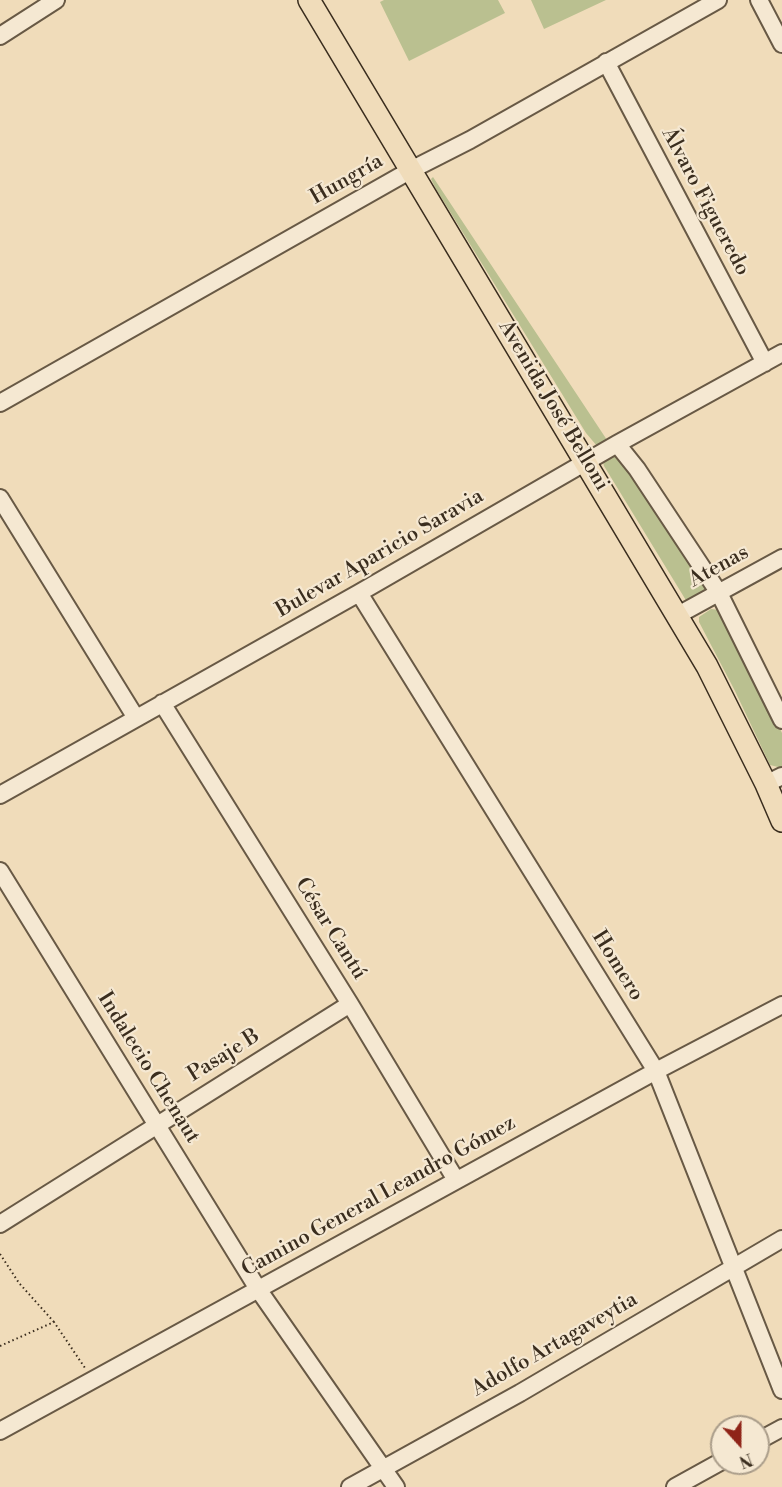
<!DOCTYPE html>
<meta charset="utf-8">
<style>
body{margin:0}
#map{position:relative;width:782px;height:1487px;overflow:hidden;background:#f0dcba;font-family:"Libre Bodoni",serif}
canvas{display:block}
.north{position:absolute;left:710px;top:1415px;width:60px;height:60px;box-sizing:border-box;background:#f5e8d2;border:2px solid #aa9d8a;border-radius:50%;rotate:159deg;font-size:16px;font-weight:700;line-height:24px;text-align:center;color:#3a2d1e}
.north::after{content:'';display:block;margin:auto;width:21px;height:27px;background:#8f2418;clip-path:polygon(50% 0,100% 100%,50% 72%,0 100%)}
</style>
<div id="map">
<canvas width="782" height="1487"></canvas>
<div class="north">N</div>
</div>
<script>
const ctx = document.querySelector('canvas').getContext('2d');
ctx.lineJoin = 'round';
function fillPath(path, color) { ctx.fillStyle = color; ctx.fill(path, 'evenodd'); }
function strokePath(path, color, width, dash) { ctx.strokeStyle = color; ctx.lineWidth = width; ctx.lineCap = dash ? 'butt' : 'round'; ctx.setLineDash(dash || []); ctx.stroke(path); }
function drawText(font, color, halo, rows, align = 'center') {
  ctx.font = font + ' "Libre Bodoni",serif'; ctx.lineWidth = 4.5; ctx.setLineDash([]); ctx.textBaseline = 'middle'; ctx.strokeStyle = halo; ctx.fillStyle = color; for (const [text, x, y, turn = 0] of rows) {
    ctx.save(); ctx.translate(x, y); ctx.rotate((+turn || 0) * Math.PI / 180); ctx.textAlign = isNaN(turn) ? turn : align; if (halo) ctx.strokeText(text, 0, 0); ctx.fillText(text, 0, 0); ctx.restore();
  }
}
fillPath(new Path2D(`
 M384 0H498L505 13 409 61 380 2Z
 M531 0H606L544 29Z
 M433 177 607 440 606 442 597 446 586 433 436 189 431 179Z
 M614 455H618L708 589 707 592 687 602 604 466 603 462Z
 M711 609 721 610 727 617 782 733V768L770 765 735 691 699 622V617Z`), '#bac090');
const minor = new Path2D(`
 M759 0 782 44
 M0 36 56 0
 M606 62 765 363
 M0 403 411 170 470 140 718 0
 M617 444 637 469 719 593 782 720
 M0 498 136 718
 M359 593 656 1071 782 1390
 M678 615 782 558
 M162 703 350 1004 456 1180
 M766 784 782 776
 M0 795 359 593 617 444 782 353
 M0 871 258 1289 396 1487
 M0 1224 350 1004
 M0 1431 656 1071 782 1005
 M758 1441 782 1428
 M350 1487 520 1393 782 1239
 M675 1487 722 1461`);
const major = new Path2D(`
 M309 0 707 666 766 784 782 821`);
strokePath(minor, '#685945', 20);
strokePath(major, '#3a2d1e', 24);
strokePath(new Path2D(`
 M0 1254 19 1283 54 1322
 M0 1346 54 1322 85 1368`), '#3a2d1e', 2, [1.5, 3]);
strokePath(minor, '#f5e8d2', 16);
strokePath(major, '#f0dcba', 21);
drawText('21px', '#3a2d1e', '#f5e8d2', [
 ["Hungría",347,180,-30],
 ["Álvaro Figueredo",705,202,62],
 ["Avenida José Belloni",553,406,59],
 ["Bulevar Aparicio Saravia",380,554,-30],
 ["Atenas",719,567,-29],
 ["César Cantú",330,929,58],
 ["Homero",617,966,58],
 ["Pasaje B",224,1056,-32],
 ["Indalecio Chenaut",148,1068,58],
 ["Camino General Leandro Gómez",379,1197,-29],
 ["Adolfo Artagaveytia",555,1345,-30]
]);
</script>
